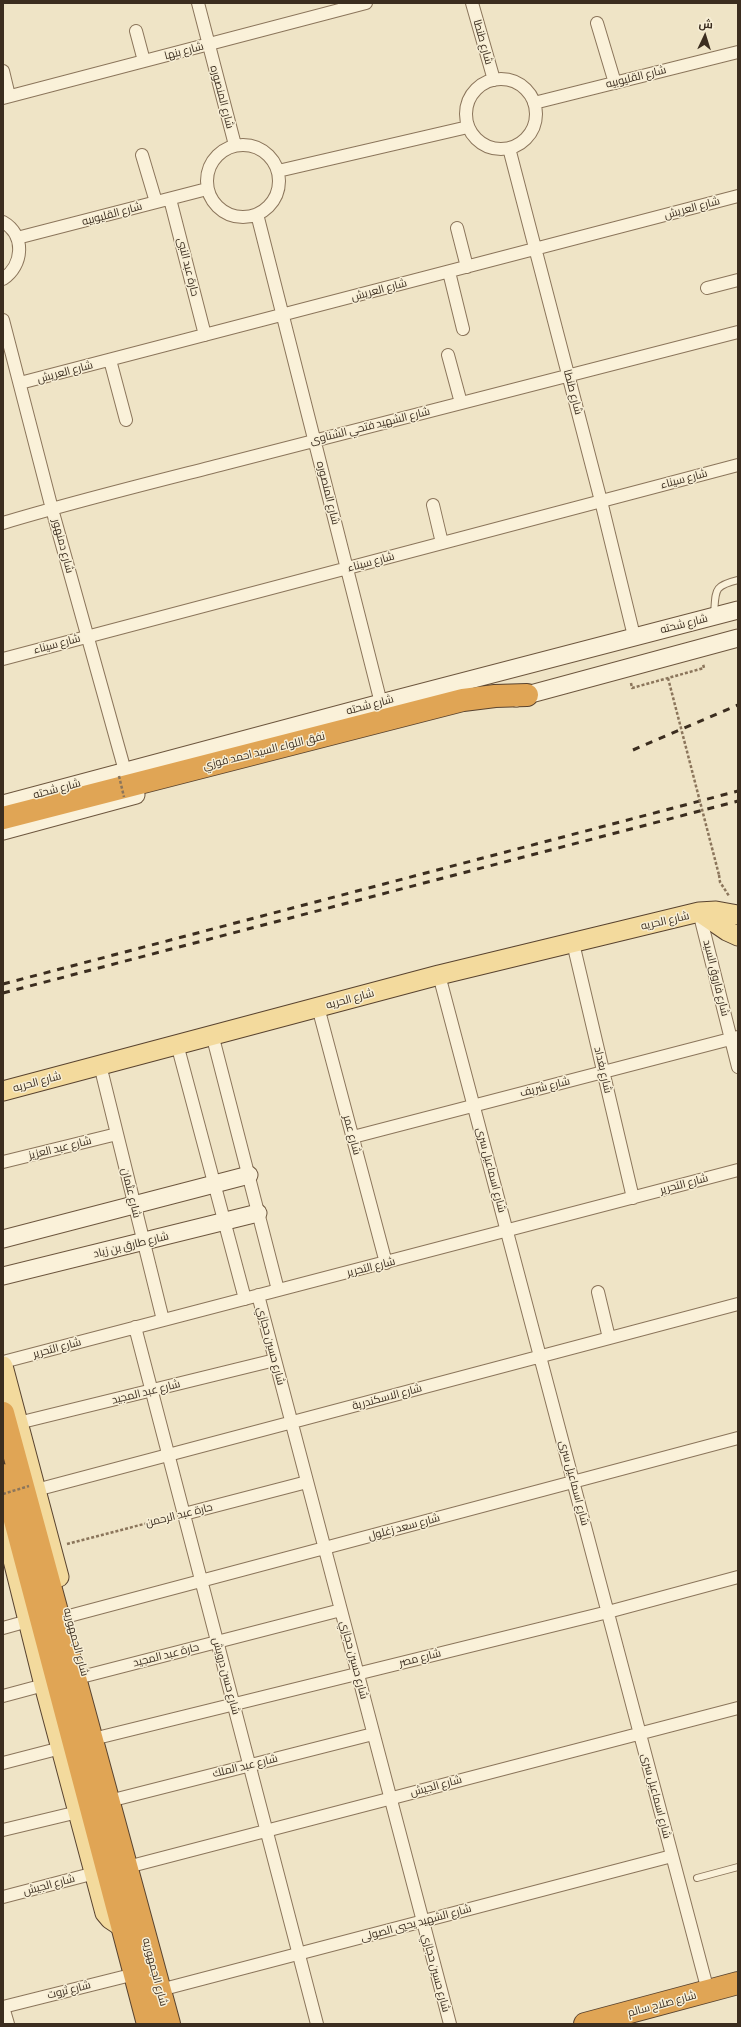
<!DOCTYPE html>
<meta charset="utf-8">
<style>
body{margin:0}
#map{position:relative;width:741px;height:2027px;overflow:hidden;background:#efe4c6;font-family:"Crimson Pro",Cairo,serif}
canvas{display:block}
.frame{position:absolute;inset:0;border:4px solid #3b2d1f;pointer-events:none}
.north{position:absolute;left:685px;top:16px;width:40px;height:40px;-webkit-text-stroke:3px #f7eed5;paint-order:stroke;rotate:4deg;font-size:11px;font-weight:700;line-height:16px;text-align:center;color:#3b2d1f}
.north::after{content:'';display:block;margin:auto;width:14px;height:18px;background:#3b2d1f;clip-path:polygon(50% 0,100% 100%,50% 72%,0 100%)}
</style>
<div id="map">
<canvas width="741" height="2027"></canvas>
<div class="frame"></div>
<div class="north">ش</div>
</div>
<script>
const ctx = document.querySelector('canvas').getContext('2d');
ctx.lineJoin = 'round';
function strokePath(path, color, width, dash) { ctx.strokeStyle = color; ctx.lineWidth = width; ctx.lineCap = dash ? 'butt' : 'round'; ctx.setLineDash(dash || []); ctx.stroke(path); }
function drawText(font, color, halo, rows, align = 'center') {
  ctx.font = font + ' "Crimson Pro",Cairo,serif'; ctx.lineWidth = 3; ctx.setLineDash([]); ctx.textBaseline = 'middle'; ctx.strokeStyle = halo; ctx.fillStyle = color; for (const [text, x, y, turn = 0] of rows) {
    ctx.save(); ctx.translate(x, y); ctx.rotate((+turn || 0) * Math.PI / 180); ctx.textAlign = isNaN(turn) ? turn : align; if (halo) ctx.strokeText(text, 0, 0); ctx.fillText(text, 0, 0); ctx.restore();
  }
}
const lane = new Path2D(`
 M714 614C716 590 713 586 738 580
 M697 1878 738 1867`);
const street = new Path2D(`
 M198 3 235 145
 M472 3 494 80
 M597 23 615 83
 M136 31 144 61
 M3 71 9 96
 M466 114a35 35 0 1 1 70 0a35 35 0 1 1-70 0Z
 M3 98 366 3
 M534 103 738 52
 M207 181a36 36 0 1 1 72 0a36 36 0 1 1-72 0Z
 M509 148 601 501 634 636
 M142 155 156 202
 M278 171 468 127
 M170 199 205 335
 M257 214 381 703
 M3 222C26 235 23 266 3 279
 M457 228 467 267
 M17 238 207 189
 M449 272 463 329
 M707 288 738 280
 M3 320 52 509 125 771
 M448 355 461 403
 M110 360 126 420
 M20 383 738 196
 M433 505 442 543
 M3 523C76 501 150 483 224 464 395 419 567 377 738 332
 M3 659 738 465
 M699 912 738 1067
 M573 943 633 1198
 M439 975 708 1991
 M318 1007 386 1263
 M212 1034 278 1290
 M177 1044 245 1299
 M100 1065 163 1320
 M353 1137 738 1037
 M3 1162 117 1134
 M598 1292 609 1338
 M258 1295 450 2024
 M135 1327 317 2024
 M3 1362 738 1170
 M18 1423 275 1360
 M36 1490 738 1304
 M184 1514 307 1482
 M69 1616 738 1438
 M3 1628 28 1621
 M85 1676 341 1610
 M3 1696 44 1685
 M101 1737 608 1612 738 1577
 M3 1763 61 1748
 M117 1799 373 1734
 M3 1830 78 1812
 M135 1865 738 1708
 M3 1897 95 1873
 M160 1990 672 1856
 M3 2007 135 1974
 M3 2007 8 2024`);
const secondary = new Path2D(`
 M516 698 738 638
 M3 804 381 703 738 610
 M3 831 136 795
 M3 1239 249 1175
 M3 1276 258 1213`);
const primary = new Path2D(`
 M699 912 727 931 738 936
 M3 1091 439 975 699 912 716 911 738 915
 M3 1366 59 1577
 M3 1520 44 1685 105 1913 110 1919 122 1927`);
const highway = new Path2D(`
 M3 818 463 700 495 696 527 695
 M3 1413 169 2024
 M3 1475 148 2024
 M585 2024 738 1983`);
strokePath(lane, '#8b755b', 8);
strokePath(street, '#8b755b', 14);
strokePath(secondary, '#6d563e', 19);
strokePath(primary, '#59432f', 21);
strokePath(highway, '#59432f', 24);
strokePath(new Path2D(`
 M631 683 632 688 704 668 703 664
 M719 875 720 882 729 896
 M67 1544 171 1517`), '#8b755b', 2.5, [3, 2]);
strokePath(lane, '#faf1d9', 6);
strokePath(street, '#faf1d9', 12);
strokePath(secondary, '#faf1d9', 17);
strokePath(primary, '#f3da9d', 19);
strokePath(highway, '#e0a555', 22);
strokePath(new Path2D(`
 M633 750 738 705
 M3 984 738 791
 M3 993 738 801`), '#3b2d1f', 3, [7, 7]);
strokePath(new Path2D(`
 M668 678 719 875
 M119 776 124 797
 M3 1494 29 1486`), '#8b755b', 2.5, [3, 2]);
drawText('11px', '#3b2d1f', '#f7eed5', [
 ["شارع طنطا",483,42,74],
 ["شارع بنها",184,51,-15],
 ["شارع القليوبيه",636,77,-14],
 ["شارع المنصوره",222,97,75],
 ["شارع العريش",692,208,-15],
 ["شارع القليوبيه",112,214,-15],
 ["حارة عبد النبى",188,267,76],
 ["شارع العريش",379,290,-15],
 ["شارع العريش",65,372,-15],
 ["شارع طنطا",573,392,75],
 ["شارع الشهيد فتحي الشناوى",370,426,-14],
 ["شارع سيناء",684,479,-15],
 ["شارع المنصوره",328,493,76],
 ["شارع دمنهور",63,546,75],
 ["شارع سيناء",371,562,-15],
 ["شارع شحته",684,624,-14],
 ["شارع سيناء",57,644,-15],
 ["شارع شحته",370,705,-15],
 ["نفق اللواء السيد احمد فوزي",264,751,-14],
 ["شارع شحته",57,789,-15],
 ["شارع الحريه",665,921,-13],
 ["شارع فاروق السيد",716,978,76],
 ["شارع الحريه",350,999,-15],
 ["شارع بغداد",603,1070,77],
 ["شارع الحريه",37,1082,-15],
 ["شارع شريف",545,1087,-14],
 ["شارع عمر",352,1135,75],
 ["شارع عبد العزيز",60,1148,-14],
 ["شارع اسماعيل سرى",491,1170,75],
 ["شارع التحرير",684,1184,-15],
 ["شارع عثمان",131,1193,76],
 ["شارع طارق بن زياد",131,1245,-14],
 ["شارع التحرير",371,1267,-14],
 ["شارع حسين حجازي",271,1346,75],
 ["شارع التحرير",57,1348,-15],
 ["شارع عبد المجيد",146,1392,-14],
 ["شارع الاسكندرية",387,1397,-15],
 ["شارع اسماعيل سرى",574,1483,75],
 ["حارة عبد الرحمن",179,1515,-14],
 ["شارع سعد زغلول",404,1527,-15],
 ["شارع الجمهوريه",76,1642,75],
 ["حارة عبد المجيد",166,1655,-14],
 ["شارع مصر",420,1658,-14],
 ["شارع حسين حجازي",354,1660,75],
 ["شارع حسن درويش",226,1676,75],
 ["شارع عبد الملك",245,1766,-14],
 ["شارع الجيش",436,1786,-15],
 ["شارع اسماعيل سرى",656,1796,75],
 ["شارع الجيش",49,1885,-15],
 ["شارع الشهيد يحيي الصولى",416,1923,-15],
 ["شارع الجمهوريه",155,1972,75],
 ["شارع حسين حجازي",436,1973,75],
 ["شارع ثروت",69,1990,-14],
 ["شارع صلاح سالم",662,2004,-15]
]);
</script>
